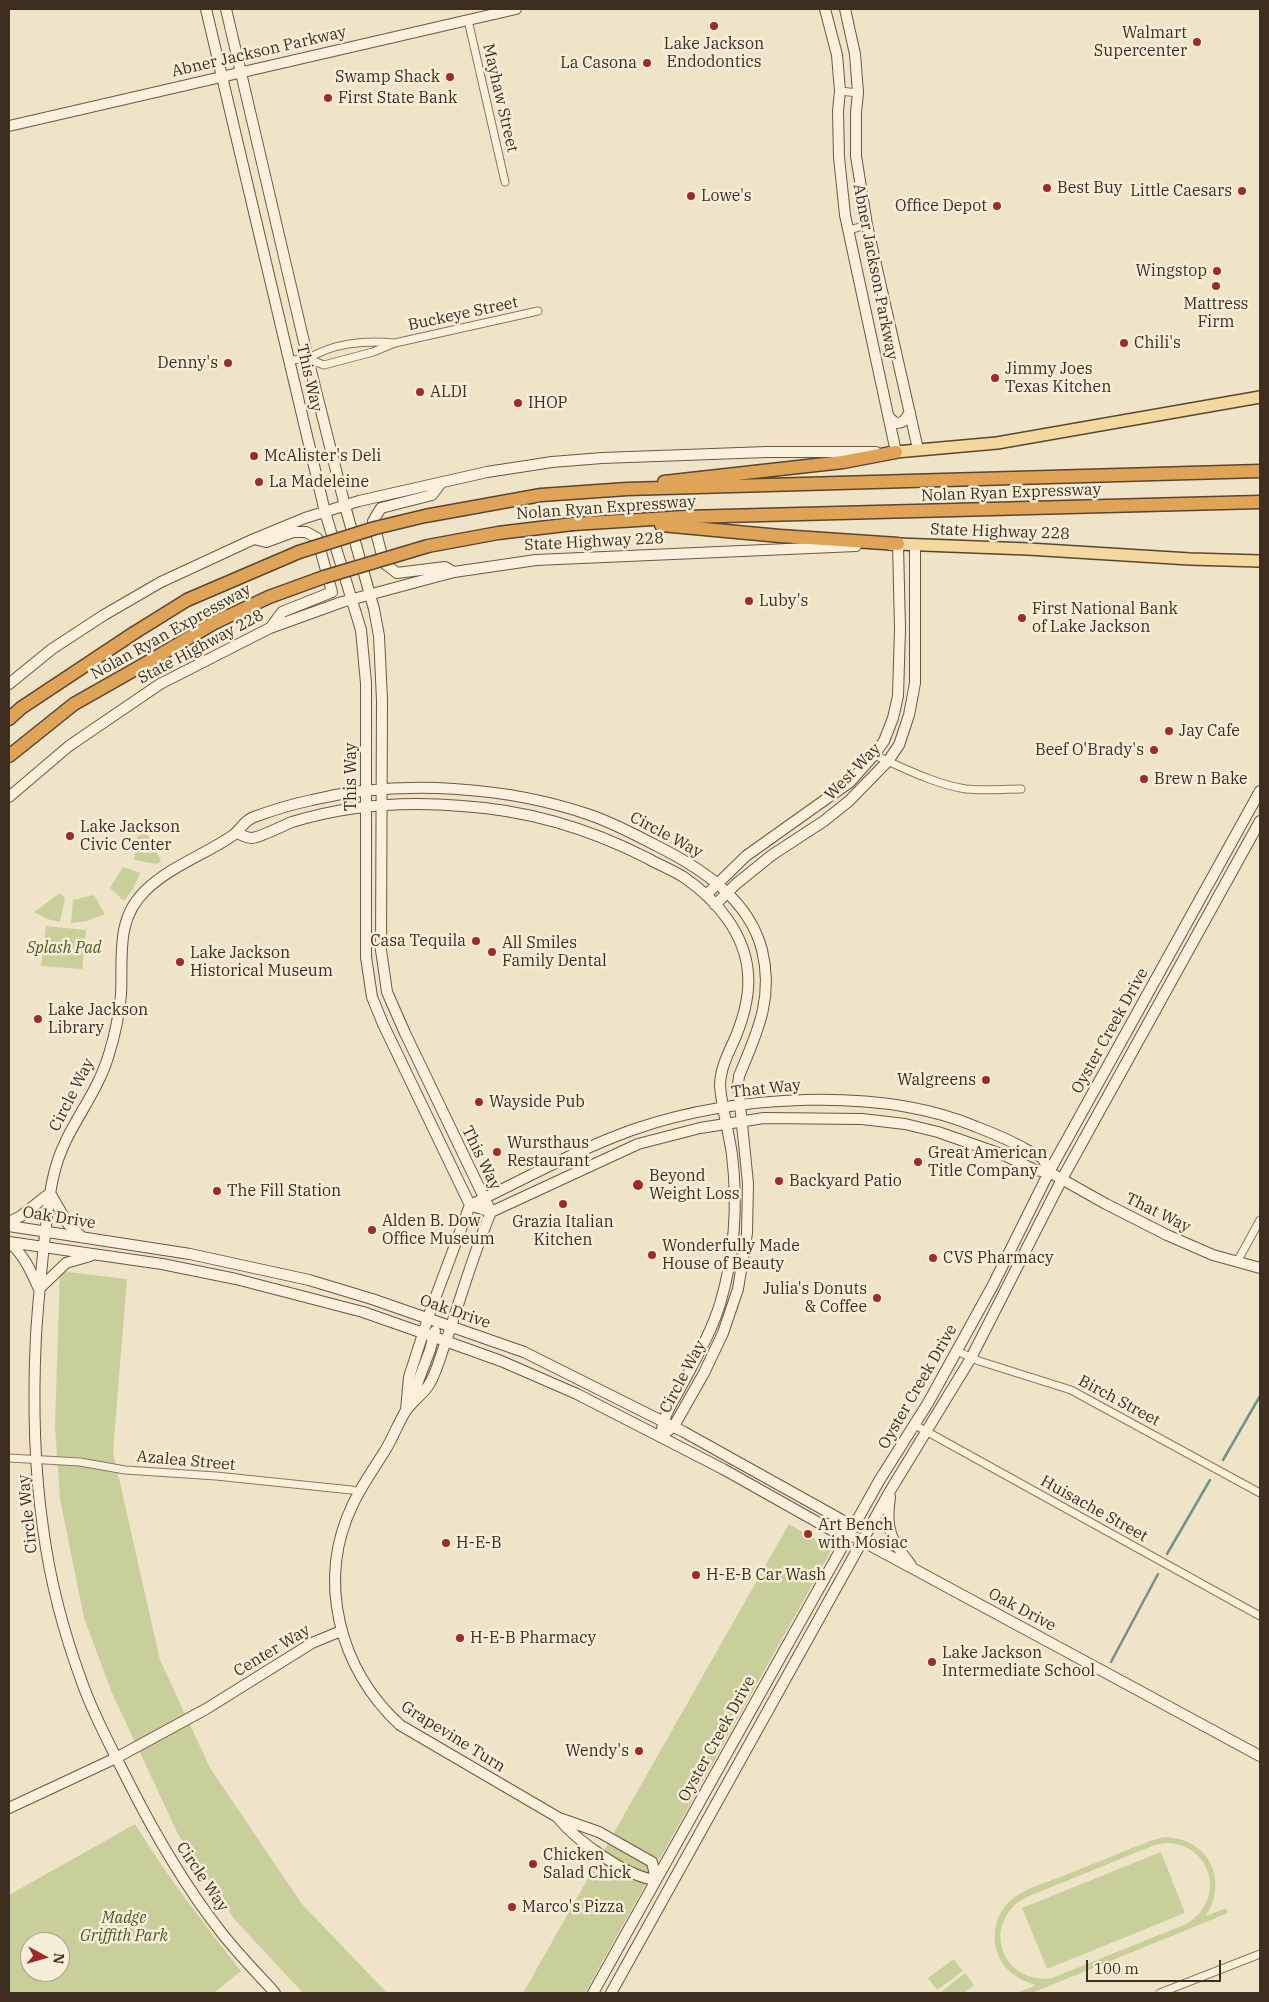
<!DOCTYPE html>
<style>
body{margin:0}
#map{position:relative;width:1269px;height:2002px;overflow:hidden;background:#f0e4c8;font-family:"IBM Plex Serif",serif}
canvas{display:block}
.frame{position:absolute;inset:0;border:10px solid #3d2e20;pointer-events:none}
.north{position:absolute;left:20px;top:1932px;width:50px;height:50px;box-sizing:border-box;background:#f7eed8;border:1px solid #ada18e;border-radius:50%;rotate:96deg;font-size:14px;font-weight:700;line-height:20px;text-align:center;color:#3d2e20}
.north::after{content:'';display:block;margin:auto;width:18px;height:22px;background:#9e2a2b;clip-path:polygon(50% 0,100% 100%,50% 72%,0 100%)}
.scale{position:absolute;left:1086px;top:1960px;width:135px;height:22px;box-sizing:border-box;border:2px solid #3d2e20;border-top:0;padding-left:6px;font-size:15px;line-height:18px;white-space:nowrap;color:#3d2e20;-webkit-text-stroke:4px #f7eed8;paint-order:stroke}
</style>
<div id="map">
<canvas width="1269" height="2002"></canvas>
<div class="frame"></div>
<div class="north">N</div>
<div class="scale">100 m</div>
</div>
<script>
const ctx = document.querySelector('canvas').getContext('2d');
ctx.lineJoin = 'round';
function fillPath(path, color) { ctx.fillStyle = color; ctx.fill(path, 'evenodd'); }
function strokePath(path, color, width, dash) { ctx.strokeStyle = color; ctx.lineWidth = width; ctx.lineCap = dash ? 'butt' : 'round'; ctx.setLineDash(dash || []); ctx.stroke(path); }
function drawText(font, color, halo, rows, align = 'center') {
  ctx.font = font + ' "IBM Plex Serif",serif'; ctx.lineWidth = 5; ctx.setLineDash([]); ctx.textBaseline = 'middle'; ctx.strokeStyle = halo; ctx.fillStyle = color; for (const [text, x, y, turn = 0] of rows) {
    ctx.save(); ctx.translate(x, y); ctx.rotate((+turn || 0) * Math.PI / 180); ctx.textAlign = isNaN(turn) ? turn : align; if (halo) ctx.strokeText(text, 0, 0); ctx.fillText(text, 0, 0); ctx.restore();
  }
}
fillPath(new Path2D(`
 M146 831 161 861 157 864 134 860 137 837Z
 M123 867 140 873 133 889 124 901 110 888Z
 M60 893 65 898 60 922 47 919 34 912Z
 M94 895 105 914 87 921 71 923 73 900Z
 M46 926 86 930 82 969 41 966Z
 M60 1271 127 1279 113 1452 160 1660 210 1768 302 1904 387 1993H303L235 1920 178 1834 112 1693 84 1618 60 1499 55 1426Z
 M789 1524 832 1549 585 1993H523Z
 M135 1824C167 1876 203 1923 241 1971L214 1993H9V1895ZM30 1942H60V1972H30Z
 M1164 1837C1209 1838 1229 1880 1206 1916L1226 1908 1228 1913 1032 1993H1017L1036 1985C1018 1980 1002 1970 996 1949 992 1932 997 1913 1010 1901 1023 1889 1042 1884 1058 1878 1089 1866 1119 1853 1150 1841ZM1165 1843C1214 1843 1227 1903 1184 1925L1052 1978C1000 1985 980 1920 1027 1897L1152 1846Z
 M1161 1852 1185 1913 1047 1969 1022 1908Z
 M954 1959 963 1971 937 1990 928 1978Z
 M965 1973 974 1985 964 1993H940Z`), '#c9cf9b');
strokePath(new Path2D(`
 M1223 1460 1260 1396
 M1167 1554 1210 1480
 M1111 1662 1158 1574`), '#6f938a', 2.5);
const street = new Path2D(`
 M468 20 505 182
 M840 91 858 93
 M849 230 867 225
 M308 359C332 343 366 340 394 343
 M290 360 308 359 324 365 373 352 395 343 538 311
 M874 755C904 768 934 784 966 789 984 791 1003 789 1021 789
 M1237 1262 1260 1220
 M957 1351 979 1361 1071 1390 1260 1493
 M915 1425 1260 1616
 M9 1458 80 1462 125 1470 216 1476 361 1491
 M1160 1993 1260 1954`);
const secondary = new Path2D(`
 M206 9 325 512 361 630 366 683V957L372 997 383 1024 470 1205 491 1212
 M226 9 308 359 345 506 374 609 379 636 382 700 381 950 387 992 405 1033 491 1212
 M825 9 837 55 840 91 838 111 839 157 845 215 896 452H890
 M845 9 855 54 858 93 856 112V156L867 225 918 449
 M9 126 516 9
 M890 418 895 423C904 423 905 420 910 412
 M441 483 432 495 381 508 373 521 384 563 397 573 445 567 452 571
 M254 539 266 542 293 532H306L317 538 332 592 282 612 271 627
 M9 684 52 649 104 615 161 582 254 539 305 518 359 501 487 472 552 462 602 458 767 452H876
 M9 797 69 746 160 684 270 628 342 602 454 572 536 560 856 546
 M237 833C241 835 248 838 252 838 261 837 282 826 292 822 347 805 406 801 462 806 528 810 588 828 647 858 659 865 673 870 685 878 717 900 745 934 748 973 750 995 744 1016 736 1036 729 1052 720 1068 720 1086 722 1110 729 1132 732 1155 738 1205 734 1257 720 1304 711 1333 695 1360 681 1387 672 1404 663 1415 661 1436
 M706 895 746 856 850 782 874 755 884 741 893 718 898 696 900 629 898 544 891 545
 M715 905 736 884 772 855 824 821 849 801 888 761 899 745 909 715 915 683V545
 M491 1212C473 1254 461 1298 446 1341 441 1354 437 1371 430 1383 424 1394 412 1401 405 1412 398 1424 393 1437 386 1449 375 1467 362 1485 353 1504 316 1580 339 1669 400 1725L559 1818 599 1832 652 1862 656 1880
 M491 1212 638 1144 700 1128 764 1118 862 1119 905 1124 938 1132 1004 1155 1035 1170 1049 1172 1106 1204 1167 1235 1213 1255 1260 1268
 M9 1222 21 1216 50 1193 68 1224 82 1237
 M9 1226 190 1254 309 1280 372 1299 524 1352 684 1432 842 1520 849 1534
 M9 1242 162 1264 236 1279 363 1312 423 1333 501 1361 577 1394 723 1469 835 1532 849 1534 1260 1756
 M9 1242C24 1255 31 1271 39 1289L66 1263 90 1256
 M411 1400 430 1350 435 1331
 M406 1410 409 1377 430 1312 470 1205C525 1179 578 1149 635 1129 734 1095 880 1086 977 1127 995 1134 1012 1141 1029 1151 1033 1153 1039 1155 1042 1158 1045 1161 1047 1168 1049 1172
 M890 1497C885 1530 891 1540 911 1565
 M9 1808 116 1758 206 1709 312 1643 341 1631
 M559 1819C577 1841 627 1877 656 1880
 M275 1993C257 1973 238 1954 221 1932 184 1885 153 1831 126 1777 111 1747 94 1716 83 1685 64 1634 50 1581 43 1528 34 1466 33 1397 36 1335 38 1304 41 1274 44 1244 47 1220 48 1197 54 1174 64 1129 96 1099 109 1054 115 1035 119 1015 121 995 123 957 115 919 146 890 171 866 204 855 232 836 241 830 243 821 254 817 273 810 293 804 312 800 400 779 508 786 593 816 615 824 636 835 657 846 701 868 749 899 762 950 774 998 757 1033 739 1076L738 1085 748 1183 747 1233 738 1289 723 1333 704 1373 674 1426 661 1436
 M593 1993 879 1481 928 1403 993 1285 1049 1172 1260 791
 M611 1993 890 1491 971 1358 1062 1179 1260 821`);
const primary = new Path2D(`
 M896 452 997 443 1260 397
 M898 544 1028 549 1190 559 1260 561`);
const highway = new Path2D(`
 M664 482 843 462 896 452
 M541 495 627 489 1260 471
 M573 524 685 517 1260 502
 M661 525 780 536 898 544
 M9 719 21 708 134 633
 M9 756 74 704 148 662`);
strokePath(street, '#8d765c', 9);
strokePath(secondary, '#6f573f', 12);
strokePath(primary, '#5b4430', 14);
strokePath(highway, '#5b4430', 15);
strokePath(street, '#faf1dc', 7);
strokePath(secondary, '#faf1dc', 10);
strokePath(primary, '#f3d9a0', 11);
strokePath(highway, '#e0a458', 12);
const highwayBridge = new Path2D(`
 M134 633 187 600 299 552 375 528 425 516 541 495
 M148 662 214 623 269 597 324 577 428 546 498 533 573 524`);
strokePath(highwayBridge, '#5b4430', 15, []);
strokePath(highwayBridge, '#e0a458', 12);
for (const [x, y, r, color] of [
 [714,26,5,"#9e2a2b"],
 [1197,42,5,"#9e2a2b"],
 [647,63,5,"#9e2a2b"],
 [450,77,5,"#9e2a2b"],
 [328,98,5,"#9e2a2b"],
 [1047,188,5,"#9e2a2b"],
 [1242,191,5,"#9e2a2b"],
 [691,196,5,"#9e2a2b"],
 [997,206,5,"#9e2a2b"],
 [1217,271,5,"#9e2a2b"],
 [1216,286,5,"#9e2a2b"],
 [1124,343,5,"#9e2a2b"],
 [228,363,5,"#9e2a2b"],
 [995,378,5,"#9e2a2b"],
 [420,392,5,"#9e2a2b"],
 [518,403,5,"#9e2a2b"],
 [254,456,5,"#9e2a2b"],
 [259,482,5,"#9e2a2b"],
 [749,601,5,"#9e2a2b"],
 [1022,618,5,"#9e2a2b"],
 [1169,731,5,"#9e2a2b"],
 [1154,750,5,"#9e2a2b"],
 [1144,779,5,"#9e2a2b"],
 [70,836,5,"#9e2a2b"],
 [476,941,5,"#9e2a2b"],
 [492,952,5,"#9e2a2b"],
 [180,962,5,"#9e2a2b"],
 [38,1019,5,"#9e2a2b"],
 [986,1080,5,"#9e2a2b"],
 [479,1102,5,"#9e2a2b"],
 [497,1152,5,"#9e2a2b"],
 [918,1162,5,"#9e2a2b"],
 [779,1181,5,"#9e2a2b"],
 [638,1185,6,"#9e2a2b"],
 [217,1191,5,"#9e2a2b"],
 [563,1204,5,"#9e2a2b"],
 [372,1230,5,"#9e2a2b"],
 [652,1255,5,"#9e2a2b"],
 [933,1258,5,"#9e2a2b"],
 [877,1298,5,"#9e2a2b"],
 [808,1534,5,"#9e2a2b"],
 [446,1543,5,"#9e2a2b"],
 [696,1575,5,"#9e2a2b"],
 [460,1638,5,"#9e2a2b"],
 [932,1662,5,"#9e2a2b"],
 [639,1751,5,"#9e2a2b"],
 [533,1864,5,"#9e2a2b"],
 [512,1907,5,"#9e2a2b"]
]) { const dot = new Path2D(); dot.arc(x, y, r, 0, 2 * Math.PI); ctx.fillStyle = color; ctx.fill(dot); strokePath(dot, '#f7eed8', 2); }
drawText('16px', '#3d2e20', '#f7eed8', [
 ["Walmart",1187,33,"right"],
 ["Supercenter",1187,51,"right"],
 ["Lake Jackson",714,44,"center"],
 ["Endodontics",714,62,"center"],
 ["La Casona",637,63,"right"],
 ["Swamp Shack",440,77,"right"],
 ["First State Bank",338,98],
 ["Best Buy",1057,188],
 ["Little Caesars",1232,191,"right"],
 ["Lowe's",701,196],
 ["Office Depot",987,206,"right"],
 ["Wingstop",1207,271,"right"],
 ["Mattress",1216,304,"center"],
 ["Firm",1216,322,"center"],
 ["Chili's",1134,343],
 ["Denny's",218,363,"right"],
 ["Jimmy Joes",1005,369],
 ["Texas Kitchen",1005,387],
 ["ALDI",430,392],
 ["IHOP",528,403],
 ["McAlister's Deli",264,456],
 ["La Madeleine",269,482],
 ["Luby's",759,601],
 ["First National Bank",1032,609],
 ["of Lake Jackson",1032,627],
 ["Jay Cafe",1179,731],
 ["Beef O'Brady's",1144,750,"right"],
 ["Brew n Bake",1154,779],
 ["Lake Jackson",80,827],
 ["Civic Center",80,845],
 ["Casa Tequila",466,941,"right"],
 ["All Smiles",502,943],
 ["Family Dental",502,961],
 ["Lake Jackson",190,953],
 ["Historical Museum",190,971],
 ["Lake Jackson",48,1010],
 ["Library",48,1028],
 ["Walgreens",976,1080,"right"],
 ["Wayside Pub",489,1102],
 ["Wursthaus",507,1143],
 ["Restaurant",507,1161],
 ["Great American",928,1153],
 ["Title Company",928,1171],
 ["Beyond",649,1176],
 ["Weight Loss",649,1194],
 ["Backyard Patio",789,1181],
 ["The Fill Station",227,1191],
 ["Alden B. Dow",382,1221],
 ["Office Museum",382,1239],
 ["Grazia Italian",563,1222,"center"],
 ["Kitchen",563,1240,"center"],
 ["Wonderfully Made",662,1246],
 ["House of Beauty",662,1264],
 ["CVS Pharmacy",943,1258],
 ["Julia's Donuts",867,1289,"right"],
 ["& Coffee",867,1307,"right"],
 ["Art Bench",818,1525],
 ["with Mosiac",818,1543],
 ["H-E-B",456,1543],
 ["H-E-B Car Wash",706,1575],
 ["H-E-B Pharmacy",470,1638],
 ["Lake Jackson",942,1653],
 ["Intermediate School",942,1671],
 ["Wendy's",629,1751,"right"],
 ["Chicken",543,1855],
 ["Salad Chick",543,1873],
 ["Marco's Pizza",522,1907]
], 'left');
drawText('16px', '#3d2e20', '#f7eed8', [
 ["Abner Jackson Parkway",259,52,-13],
 ["Mayhaw Street",500,98,77],
 ["Abner Jackson Parkway",875,272,79],
 ["Buckeye Street",463,314,-12],
 ["This Way",309,378,77],
 ["Nolan Ryan Expressway",1011,493,-2],
 ["Nolan Ryan Expressway",606,508,-4],
 ["State Highway 228",1000,532,2],
 ["State Highway 228",594,542,-3],
 ["Nolan Ryan Expressway",171,632,-29],
 ["State Highway 228",201,647,-28],
 ["West Way",853,772,-46],
 ["This Way",351,777,-90],
 ["Circle Way",666,835,28],
 ["Oyster Creek Drive",1110,1031,-61],
 ["That Way",766,1089,-6],
 ["Circle Way",72,1095,-63],
 ["This Way",481,1158,64],
 ["That Way",1158,1213,26],
 ["Oak Drive",59,1218,9],
 ["Oak Drive",455,1312,19],
 ["Circle Way",683,1377,-62],
 ["Oyster Creek Drive",918,1387,-60],
 ["Birch Street",1119,1401,28],
 ["Azalea Street",186,1461,5],
 ["Huisache Street",1094,1509,29],
 ["Circle Way",28,1514,-96],
 ["Oak Drive",1022,1610,28],
 ["Center Way",272,1651,-31],
 ["Grapevine Turn",453,1737,32],
 ["Oyster Creek Drive",717,1739,-61],
 ["Circle Way",202,1877,56]
]);
drawText('italic 16px', '#4d5a26', '#f7eed8', [
 ["Splash Pad",64,948],
 ["Madge",124,1918],
 ["Griffith Park",124,1936]
]);
</script>
